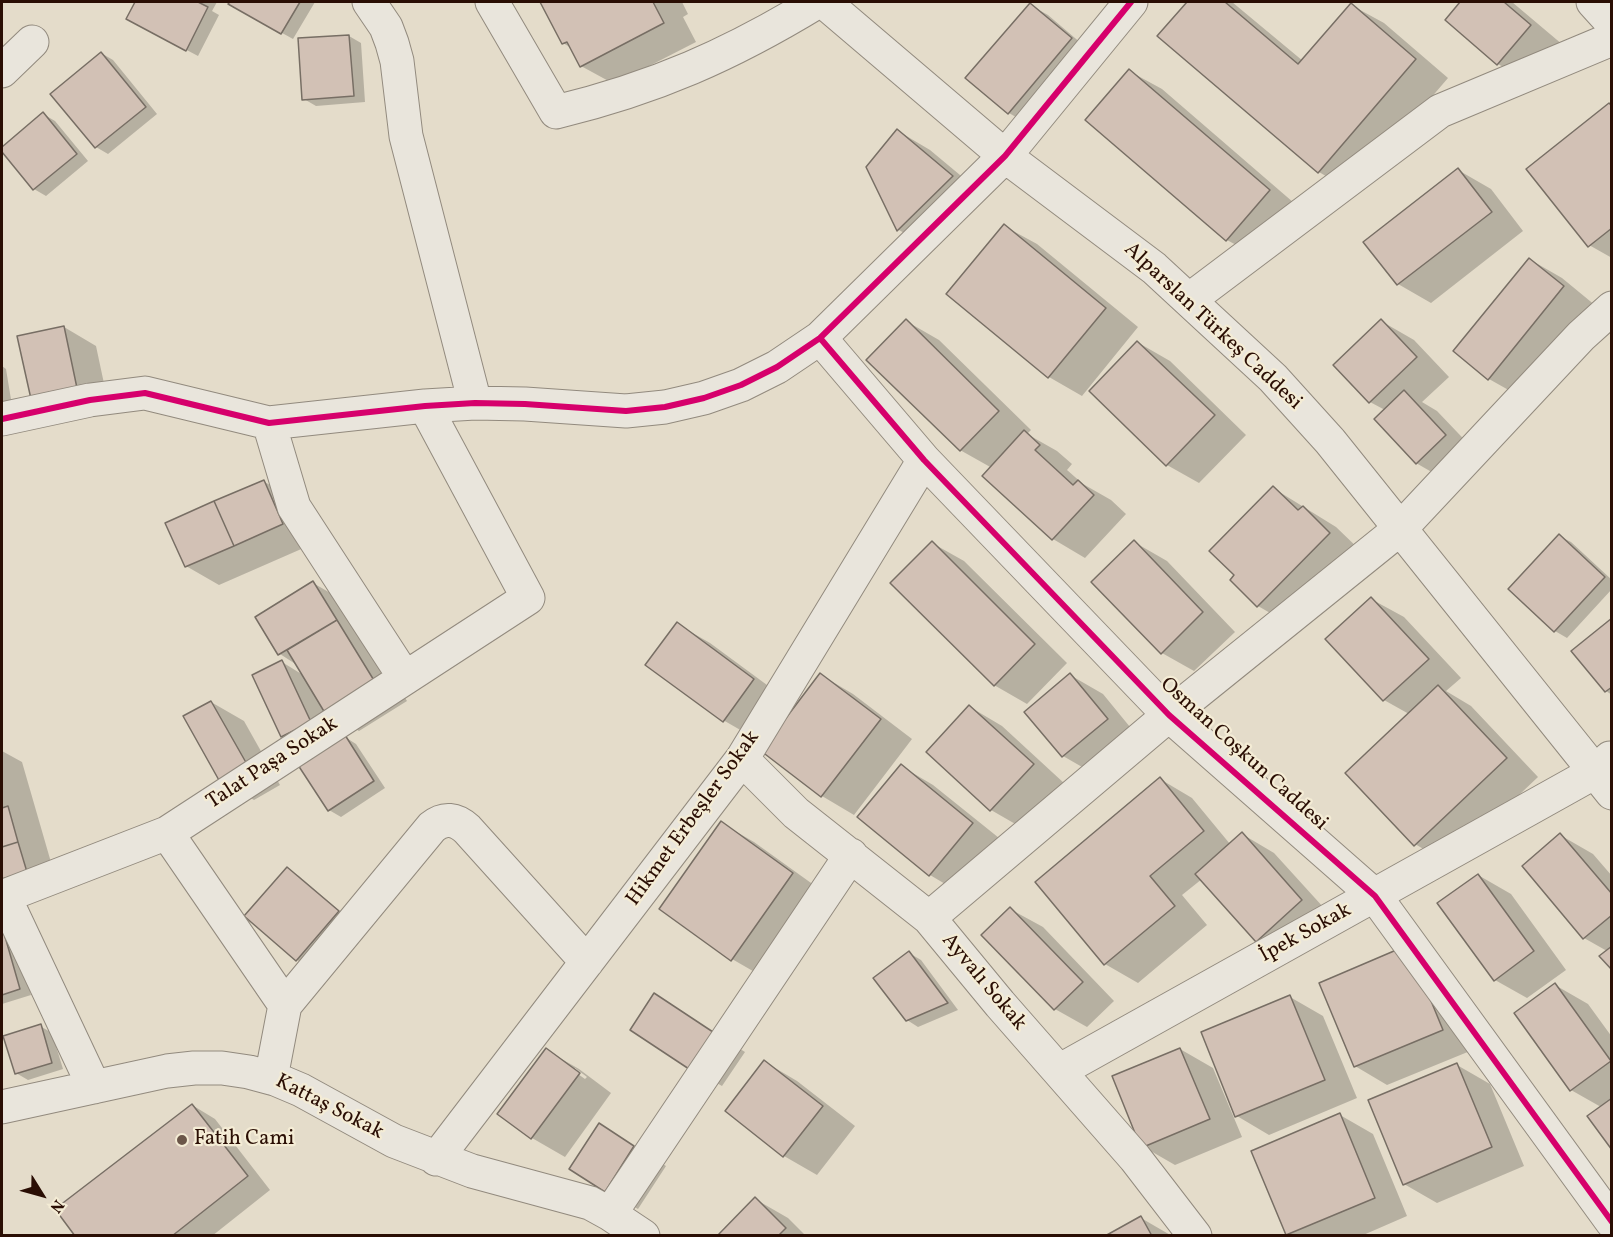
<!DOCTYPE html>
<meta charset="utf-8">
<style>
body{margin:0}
#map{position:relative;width:1613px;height:1237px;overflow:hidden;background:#e4dcca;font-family:Vollkorn,serif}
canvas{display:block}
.frame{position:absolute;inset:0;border:3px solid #2a0e04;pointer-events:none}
.north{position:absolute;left:12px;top:1165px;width:60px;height:60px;-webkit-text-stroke:4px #f4ecd5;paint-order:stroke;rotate:127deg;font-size:16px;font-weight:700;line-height:24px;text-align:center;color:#2a0e04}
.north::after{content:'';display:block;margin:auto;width:21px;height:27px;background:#2a0e04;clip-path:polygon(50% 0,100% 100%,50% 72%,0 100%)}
</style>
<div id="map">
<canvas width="1613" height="1237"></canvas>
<div class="frame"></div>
<div class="north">N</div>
</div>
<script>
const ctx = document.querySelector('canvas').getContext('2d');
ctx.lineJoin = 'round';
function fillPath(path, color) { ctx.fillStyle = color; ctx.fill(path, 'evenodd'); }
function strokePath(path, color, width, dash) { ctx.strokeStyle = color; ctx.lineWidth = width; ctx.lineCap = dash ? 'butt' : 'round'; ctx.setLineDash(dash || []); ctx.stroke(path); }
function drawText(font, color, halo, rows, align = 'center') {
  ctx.font = font + ' Vollkorn,serif'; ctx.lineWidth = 4.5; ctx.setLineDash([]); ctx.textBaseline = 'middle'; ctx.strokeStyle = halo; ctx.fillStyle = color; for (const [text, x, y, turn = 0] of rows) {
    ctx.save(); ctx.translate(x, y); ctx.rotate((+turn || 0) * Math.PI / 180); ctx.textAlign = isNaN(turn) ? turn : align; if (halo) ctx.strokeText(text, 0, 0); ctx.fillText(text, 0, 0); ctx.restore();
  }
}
fillPath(new Path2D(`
 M137 2H217L212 11 219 15 198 56 128 19Z
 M231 2H315L293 39 230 4Z
 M541 2H682L688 14 683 17 696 42 614 84 581 66 573 49 563 43Z
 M1189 2H1232L1303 61 1351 5 1384 23 1448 78 1351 191 1319 172 1160 36Z
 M1462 2H1512L1563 45 1531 83 1498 64 1447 19Z
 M1030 5 1048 15 1089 50 1026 123 1009 113Z
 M349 36 361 43 365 102 316 106 304 99Z
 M101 53 113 60 157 114 108 154 96 147 52 94Z
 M1129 71 1162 89 1301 209 1260 258 1227 240Z
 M1612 106V258L1589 245Z
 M43 114 55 121 88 161 46 196 34 189 2 150Z
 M898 131 930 150 984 195 931 249 899 230 868 167Z
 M1458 170 1491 189 1523 231 1431 303 1398 284 1365 242Z
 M1004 226 1037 244 1138 327 1082 396 1049 377 948 294Z
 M1529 259 1562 278 1596 306 1521 397 1489 379Z
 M906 321 939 340 1031 430 1027 434 1057 451 1072 464 1067 470 1083 484 1111 500 1126 514 1085 558 1053 539 992 468 960 450Z
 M1381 321 1414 340 1449 377 1422 402 1437 411 1478 454 1449 482 1416 463 1385 410 1370 402Z
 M64 327 96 346 109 407 65 417Z
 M1137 342 1170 361 1246 435 1199 483 1167 465Z
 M2 366 6 369 16 430 2 432Z
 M263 481 296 500 315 543 219 585 186 566Z
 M1273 488 1336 527 1362 552 1291 625 1258 606 1232 580Z
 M1559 536 1571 542 1612 580V589L1567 638 1555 631 1510 589Z
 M1134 542 1167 561 1235 632 1194 671 1162 653Z
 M932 543 964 561 1067 663 1027 704 994 685Z
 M313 583 346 602 407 701 359 731 330 714 345 737 356 744 385 788 341 817 329 810 316 755 282 736V662L303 675 297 665 280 654 257 618Z
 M1371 599 1404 617 1461 678 1446 691 1471 706 1538 777 1447 863 1415 844 1409 714 1384 700 1327 639Z
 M1612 620V695L1606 691Z
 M677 624 710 643 786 699 756 739 723 720Z
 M821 675 853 694 912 739 854 815 822 796Z
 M1070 675 1103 694 1139 738 1096 775 1063 756 1026 712Z
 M211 702 244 721 280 785 254 800 221 781Z
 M970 707 1002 726 1065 784 1024 829 991 810 929 752Z
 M2 751 22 762 59 890 2 907Z
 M901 766 933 785 1004 842 962 894 930 875Z
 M1160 779 1192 798 1230 844 1242 834 1274 853 1334 919 1290 959 1257 941 1202 879 1182 895 1207 925 1138 983 1105 964 1037 882Z
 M721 823 754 842 825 893 765 978 732 959Z
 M1560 835 1593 854 1612 876V968L1607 951 1584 938Z
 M287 869 299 876 349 919 309 966 297 960Z
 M1478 875 1511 894 1566 970 1527 998 1495 980Z
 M1010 909 1043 927 1114 1001 1087 1027 1055 1009Z
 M2 924 12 930 31 995 2 1004Z
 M1408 947 1475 1049 1387 1085 1355 1066Z
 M909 953 921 960 958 1010 918 1027 907 1020Z
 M1555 985 1588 1004 1612 1037V1148L1601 1107 1571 1090Z
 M654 995 745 1052 722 1086 689 1067Z
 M1290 997 1323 1016 1357 1098 1269 1135 1237 1116Z
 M40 1026 52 1033 63 1069 28 1080 16 1073Z
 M1180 1049 1213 1068 1242 1137 1175 1165 1142 1146Z
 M546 1050 579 1069 611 1093 565 1157 532 1138 499 1114ZM575 1068 587 1077 585 1079 575 1072Z
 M765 1062 797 1081 855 1126 817 1175 784 1156 727 1111Z
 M1457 1065 1490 1084 1524 1166 1437 1203 1404 1184Z
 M192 1105 215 1119 270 1190 212 1236H77Z
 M1340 1115 1373 1134 1407 1216 1361 1236H1290L1287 1234Z
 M599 1125 666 1166 638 1209 606 1191Z
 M755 1199 788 1218 806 1236H719Z
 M1141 1218 1172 1236H1108Z`), '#0003');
const building = new Path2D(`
 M135 2H198L208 7 186 51 126 19Z
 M230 2H300L281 34 228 4Z
 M540 2H653L664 23 580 67 567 42 562 44Z
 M1187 2H1225L1298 64 1351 3 1416 59 1318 173 1157 36Z
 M1460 2H1504L1531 25 1497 65 1445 20Z
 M1030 3 1072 38 1008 114 965 78Z
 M349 35 354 96 302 100 298 38Z
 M101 52 146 107 95 148 50 94Z
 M1129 69 1270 190 1226 241 1085 120Z
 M1609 103 1612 106V228L1588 247 1526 169Z
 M43 112 77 154 33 190 2 152V147Z
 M897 129 953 176 897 231 866 167Z
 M1458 168 1492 212 1397 285 1363 242Z
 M1004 224 1106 308 1048 378 946 294Z
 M1529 258 1564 286 1488 380 1453 351Z
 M906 319 999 411 960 451 866 360Z
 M1381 319 1417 357 1369 403 1333 365Z
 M64 326 77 388 31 399 17 336Z
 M1137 341 1215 415 1166 466 1089 391Z
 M1404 390 1446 435 1416 464 1374 419Z
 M1024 430 1040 445 1035 450 1073 485 1078 480 1094 495 1052 540 982 476Z
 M264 480 283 524 234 546 214 501Z
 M1273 486 1298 510 1303 506 1330 533 1257 607 1230 580 1234 575 1209 551Z
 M214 501 234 546 185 567 165 523Z
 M1559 534 1605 577 1554 632 1508 589Z
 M1134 540 1203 612 1161 654 1091 582Z
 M932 541 1035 644 994 686 890 583Z
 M313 581 337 620 278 655 255 617Z
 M1371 597 1429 659 1383 701 1325 639Z
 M1612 618V687L1605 692 1571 651Z
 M337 620 375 682 325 713 287 650Z
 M677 622 754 679 723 722 645 665Z
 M282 660 311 722 281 737 252 675Z
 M820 673 881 719 821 797 761 751Z
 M1070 673 1108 719 1062 757 1024 712Z
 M1438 685 1507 758 1414 846 1345 773Z
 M211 701 248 766 220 782 183 716Z
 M969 705 1034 764 990 811 926 752Z
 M345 735 374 781 328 811 298 765Z
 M901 764 973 823 929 876 857 817Z
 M1160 777 1204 831 1150 876 1175 906 1104 965 1035 882Z
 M8 806 18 842 2 847V808Z
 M721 821 793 873 731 961 659 909Z
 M1242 832 1302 900 1256 942 1195 874Z
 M1560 833 1612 894V915L1583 939 1522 866Z
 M18 842 27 872 2 879V847Z
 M287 867 339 911 296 961 244 916Z
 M1478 874 1534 951 1494 981 1437 903Z
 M1010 907 1083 982 1054 1010 981 935Z
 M2 926 20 989 2 995Z
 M1408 945 1443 1030 1354 1067 1319 983Z
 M1612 946V970L1599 956Z
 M909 951 948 1003 906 1021 873 978Z
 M1555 983 1611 1061 1570 1091 1514 1013Z
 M654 993 713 1032 689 1069 630 1030Z
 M1290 995 1325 1080 1235 1117 1201 1032Z
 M41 1024 52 1063 15 1074 3 1036Z
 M546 1048 580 1073 531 1139 497 1114Z
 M1180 1048 1210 1119 1141 1148 1112 1076Z
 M764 1060 823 1106 783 1157 725 1111Z
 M1457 1063 1492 1147 1403 1185 1368 1100Z
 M1612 1098V1150L1587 1116Z
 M192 1104 248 1176 172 1236H75L55 1209Z
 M1340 1113 1375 1198 1286 1235 1251 1151Z
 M599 1123 634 1146 605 1192 569 1169Z
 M755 1197 786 1228 778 1236H717Z
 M1141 1216 1152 1236H1105Z`);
fillPath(building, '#d2c1b5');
strokePath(building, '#776e64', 1.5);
const minor = new Path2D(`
 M369 2 386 27 392 43 397 61 406 136 475 403
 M492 2 556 112C655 88 730 55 817 2
 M824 2 1005 156 1154 268 1273 378 1330 441 1612 793
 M1593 2 1612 23
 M2 71 32 42
 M1189 300 1440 111 1612 39
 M820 338 924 460 1169 715 1375 896 1612 1222
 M2 419 90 400 145 393 269 423 425 406 475 403 525 404 626 411 665 407 704 398 741 385 777 367 820 338 1005 156 1131 2
 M269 423 294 507 405 678
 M742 759 796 813 929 918 1000 1004 1135 1158 1195 1236
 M167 833 285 1005
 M4 896 94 1087
 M2 897 167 833 528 598 425 406
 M929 918 1169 715 1401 528 1581 336 1612 308
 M1059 1071 1595 772 1610 758
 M271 1078 285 1005 432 827C444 817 456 819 467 829L587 962
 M2 1107 167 1071 194 1068H222L249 1072 275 1079 301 1090 394 1141 472 1171 590 1203 610 1214 643 1236
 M436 1159 742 759 924 460
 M610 1214 851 855`);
strokePath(minor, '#928a7e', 35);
strokePath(minor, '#e9e5dc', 33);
strokePath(new Path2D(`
 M820 338 924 460 1169 715 1375 896 1612 1222
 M2 419 90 400 145 393 269 423 425 406 475 403 525 404 626 411 665 407 704 398 741 385 777 367 820 338 1005 156 1131 2`), '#d6006c', 6);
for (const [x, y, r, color] of [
 [182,1140,6,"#6b5649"]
]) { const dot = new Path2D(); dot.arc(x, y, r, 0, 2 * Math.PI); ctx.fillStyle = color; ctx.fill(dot); strokePath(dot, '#f4ecd5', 2); }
drawText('21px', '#2a0e04', '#f4ecd5', [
 ["Alparslan Türkeş Caddesi",1212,327,43],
 ["Osman Coşkun Caddesi",1243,755,42],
 ["Talat Paşa Sokak",273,764,-33],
 ["Hikmet Erbeşler Sokak",694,819,-54],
 ["İpek Sokak",1306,934,-29],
 ["Ayvalı Sokak",983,983,50],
 ["Kattaş Sokak",329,1108,27]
]);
drawText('21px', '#2a0e04', '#f4ecd5', [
 ["Fatih Cami",194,1140]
], 'left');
</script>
